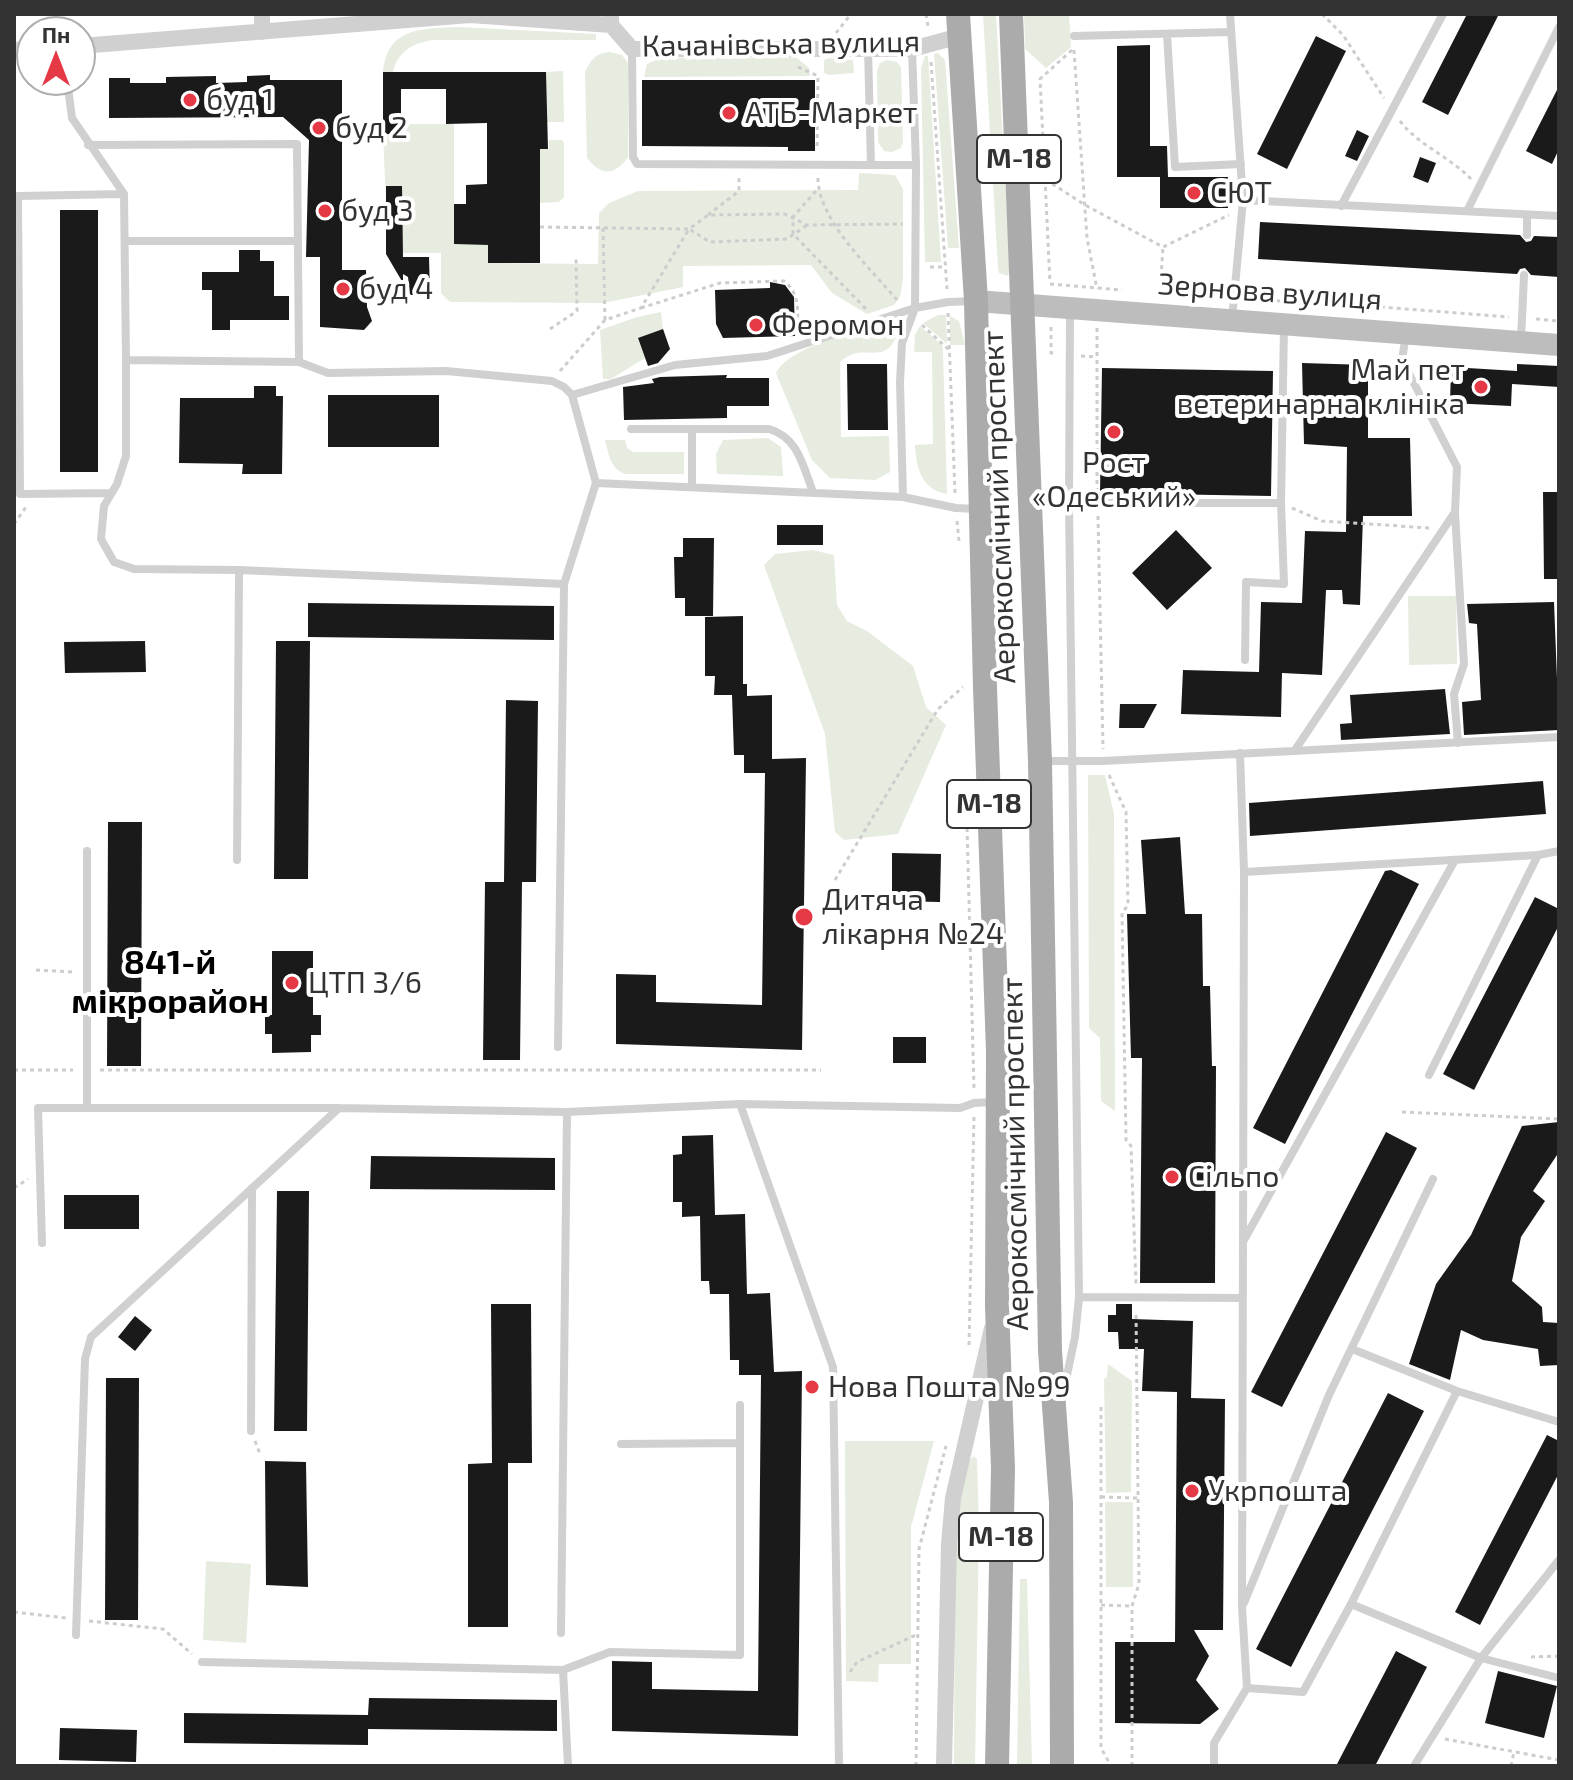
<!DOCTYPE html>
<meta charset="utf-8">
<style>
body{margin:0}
#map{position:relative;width:1573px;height:1780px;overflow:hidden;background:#fff;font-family:"Exo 2",sans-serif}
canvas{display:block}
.frame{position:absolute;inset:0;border:16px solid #333;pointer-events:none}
.north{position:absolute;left:16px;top:16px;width:80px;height:80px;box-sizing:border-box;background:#fff;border:2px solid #adadad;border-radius:50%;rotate:0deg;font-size:22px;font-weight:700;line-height:32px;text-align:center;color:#333}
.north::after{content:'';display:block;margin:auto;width:28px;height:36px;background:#e63946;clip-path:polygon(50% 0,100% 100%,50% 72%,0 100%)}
</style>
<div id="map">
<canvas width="1573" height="1780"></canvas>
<div class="frame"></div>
<div class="north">Пн</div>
</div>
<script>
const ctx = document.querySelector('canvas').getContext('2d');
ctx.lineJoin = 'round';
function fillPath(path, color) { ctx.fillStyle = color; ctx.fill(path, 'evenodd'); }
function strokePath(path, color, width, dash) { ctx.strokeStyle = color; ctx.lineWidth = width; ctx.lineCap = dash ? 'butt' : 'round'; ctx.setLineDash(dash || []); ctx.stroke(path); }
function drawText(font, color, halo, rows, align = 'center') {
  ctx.font = font + ' "Exo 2",sans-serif'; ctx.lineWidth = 8; ctx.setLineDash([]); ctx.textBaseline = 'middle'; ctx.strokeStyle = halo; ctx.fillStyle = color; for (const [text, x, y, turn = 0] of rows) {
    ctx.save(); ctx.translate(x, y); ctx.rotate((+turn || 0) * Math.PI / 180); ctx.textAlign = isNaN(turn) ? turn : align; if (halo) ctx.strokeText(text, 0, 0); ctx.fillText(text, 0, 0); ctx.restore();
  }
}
fillPath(new Path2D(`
 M983 14H996L1010 268 1008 276 999 273 998 268Z
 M1024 14H1069L1071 47 1046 68 1025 49Z
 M458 27 596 34V40H433C413 43 398 51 393 72H383C388 27 420 29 458 27Z
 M610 52 622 55 628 63V157C615 176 601 176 587 158L585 72C591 59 596 53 610 52Z
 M938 53 945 60 959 248H948L934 54Z
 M925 56H928L941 262H925L921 68Z
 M796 57 809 68 810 76 644 77 647 64 660 58Z
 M829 58 853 60 854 73 829 75 824 73V60Z
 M887 60 897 62 901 67 903 142 901 148 892 152 884 151 878 142 877 71 880 63Z
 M563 71 564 122H547L546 72Z
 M401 124H454V244L488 245 489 263 598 264 599 213 609 203 638 191 858 190 859 173 895 175 903 189V280L900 297 894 305 867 314 832 293 811 265 683 266V287L603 303 450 302 441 293V253H397L388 247 383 134H401Z
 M549 140H562L564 143V197L559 202 540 203V149H549Z
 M661 312 663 329 638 339 645 358 611 379H603L600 330 637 317Z
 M938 315H946L947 344 923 323Z
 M950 316 959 321 965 345H950Z
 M889 322 897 335C884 368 864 340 840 362L841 437 889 436 890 472 875 480 830 478 812 460 776 373C791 345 858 332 889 322Z
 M920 326 942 345 943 349 947 494C922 490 916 468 915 445L933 444 932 352H914L915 335Z
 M768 438 781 447 783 476 717 474 716 454 723 440Z
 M605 440H625L627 448 633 452H684V474H625C610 468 609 455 605 440Z
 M812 550 834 555 837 605 847 621 867 631 913 666 926 707 946 725 898 834 844 840 835 832 825 734 764 565 775 554Z
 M1408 596H1456L1457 664 1409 665Z
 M1088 775H1105L1114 814 1115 1111 1101 1101 1100 1038 1089 1028Z
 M1108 1364 1132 1381 1131 1492 1106 1493 1104 1379 1107 1377Z
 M845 1441H934L911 1527V1664H879L878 1682 846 1681Z
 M973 1456 977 1459 979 1527 975 1766H954L955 1518 968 1463Z
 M1105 1502H1133V1587H1106Z
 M206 1561 251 1564 246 1643 203 1640Z
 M1020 1579H1027L1032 1766H1017Z`), '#e6ecdf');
fillPath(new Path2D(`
 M1467 14H1499L1448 115 1422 102Z
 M1316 36 1346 51 1287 169 1257 154Z
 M1150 45V146H1167L1168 177H1117V46Z
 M383 72H546L548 149H540V263H488V245L454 244V204H466V185L487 184V123L446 124V89H401V134H383Z
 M270 75V80H342V270H366L367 307 372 321 364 330 320 327V257H306L309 140 283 117 109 118V78H130V83H166V77L216 76V83L247 82V76Z
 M642 80H815V151H788V147L642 146Z
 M1559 86V149L1552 164 1526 151Z
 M1357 130 1369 136 1357 161 1345 156Z
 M1420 157 1436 163 1428 183 1413 177Z
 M1160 177H1228V208H1160Z
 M386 186H402L403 257H429L430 295H410L408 277 403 274V283L386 254Z
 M60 210H98V472H60Z
 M1260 222 1520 235 1526 242 1531 241 1534 236 1559 237V277L1531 275 1525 268 1520 269 1517 274 1258 259Z
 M239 250H260V261H274V296H289V320H230V330H212V290H202V272H239Z
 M770 282 785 285 794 297 795 336 723 338 716 324 715 290 770 288Z
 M663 329 670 349 658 363 648 366 638 338Z
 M1302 363 1368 365V438H1410L1412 516H1363L1360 605 1343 604 1342 590H1326L1322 675 1282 673 1281 717 1181 714 1183 670 1259 672 1261 602 1302 603 1305 531 1346 532 1347 447 1304 444Z
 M847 364H887L888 430H848Z
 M1517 364 1559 366V387L1512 384 1511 406 1450 403 1451 367 1517 371Z
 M1102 368 1273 371 1271 496 1100 493Z
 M727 375 726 378H769V406H727V418L624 420 623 387 654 383 652 379 660 377Z
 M254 386H276V396H283L282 474H242L243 464 179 463 180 398H254Z
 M328 395H439V447H328Z
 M1543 492H1559V579H1544Z
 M777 525H823V545H777Z
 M1176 530 1212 568 1167 610 1132 573Z
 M683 538H714L713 616H685V598H675L674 557H683Z
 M1554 602 1559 730 1464 735 1462 702 1481 700 1477 624 1469 623 1467 604Z
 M308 603 554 606V640L308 637Z
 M743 616V684H747V696L772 695V759L806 758 802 1050 616 1044V974L656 975V1002L762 1005 765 773H744V755H734L732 695H714L715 676H705V617Z
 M145 641 146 672 65 673 64 642Z
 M276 641H310L308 879H274Z
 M1445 689 1450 734 1341 740 1340 724 1352 723 1350 695Z
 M506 700 538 701 536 882H522L520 1060H483L485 882H504Z
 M1120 704H1157L1144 728H1119Z
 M1543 781 1546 814 1250 836 1249 803Z
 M108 822H142L141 1066H107Z
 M1180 837 1185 914H1202L1203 986H1210L1212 1066H1216L1215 1283H1140L1142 1058H1131L1127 914H1146L1141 840Z
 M892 853 941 854 940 902 892 901Z
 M1391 870 1419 884 1285 1144 1253 1128 1385 871Z
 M1535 897 1559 909V925L1474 1090 1443 1074Z
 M272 951H313V1015H321V1035H311V1052L272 1053V1034H265V1015H272Z
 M893 1037H926V1063H893Z
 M1559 1122V1152L1533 1191 1545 1201 1521 1237 1512 1281 1542 1307 1543 1322 1559 1323V1365L1540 1366 1538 1349 1483 1340 1461 1330 1450 1380 1409 1364 1436 1284 1471 1235 1522 1126Z
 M1386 1132 1417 1148 1282 1407 1251 1392Z
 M713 1135 715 1215 745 1214 747 1294 770 1293 774 1372 802 1371 798 1736 612 1731V1661L652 1662V1689L758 1691 761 1375H739V1360H730L729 1294H710L709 1281H701L700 1216 682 1217V1202H673V1155L682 1154V1136Z
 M371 1156 555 1158V1190L370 1189Z
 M277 1191H309L307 1431H274Z
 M64 1195H139V1229H64Z
 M491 1304H531L532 1463H508V1627H468V1464L492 1463Z
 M1116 1304H1132V1319L1193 1321 1191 1398 1225 1399 1223 1630H1194L1209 1656 1196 1680 1219 1709 1200 1724 1115 1723V1642H1175L1177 1392 1142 1391 1144 1349H1119L1118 1332H1108V1315H1116Z
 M135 1316 152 1330 135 1351 118 1337Z
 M106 1378H139L138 1620H105Z
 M1388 1393 1424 1411 1291 1667 1256 1649Z
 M1547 1435 1559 1441V1473L1480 1625 1455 1612Z
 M265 1461 306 1462 308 1587 266 1585Z
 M1396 1651 1427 1667 1375 1766H1336Z
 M1498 1671 1557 1686 1544 1738 1485 1723Z
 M369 1698 557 1700V1731L368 1729V1745L184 1743V1713L368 1715Z
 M60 1728 137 1730 136 1762 59 1760Z`), '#1a1a1a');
strokePath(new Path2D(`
 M926 14 928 26
 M1322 14 1343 35 1384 98
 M836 33 851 14
 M1072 50 1040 79 1045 179 1085 205 1163 247 1229 215
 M1074 50 1087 238 1097 289
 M931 62 947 289
 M798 67 818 76 817 150
 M1400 121C1418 145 1450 157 1471 179
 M818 178C818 220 870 268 897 300
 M1045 179 1050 283
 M816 191 793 217V234L866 309
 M708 215 739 191V178
 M540 227 689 229 708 215 785 214 807 225 903 224
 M603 228 605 320
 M930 267H946
 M1050 284 1122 290
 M1160 293 1163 247
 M1245 299 1355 305 1509 317
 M641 308 720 283 784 281C801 294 797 313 798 333
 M948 313 955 493
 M1536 319 1559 321
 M922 325 949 350
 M1051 327V353L1057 354
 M1097 328V489
 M550 329 577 311 576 258
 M1081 356 1096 357
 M560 371 605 320 641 308 689 229 710 242 787 239 807 225
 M1292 508 1322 521 1430 528
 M1098 516 1103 749
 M957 521 959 541
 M14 524 26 507
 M1109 775 1126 812 1128 905 1122 913 1126 1140 1131 1146 1136 1284
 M966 788 974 1089
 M835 880 938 709 963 687
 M36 970 74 972
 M14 1070H73
 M100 1070H821
 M1402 1112 1559 1119
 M14 1188 28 1179
 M969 1345 974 1116
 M1101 1407V1748L1111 1766
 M255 1441 260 1454
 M1101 1497 1137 1498
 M1101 1605 1132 1606
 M14 1612 66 1618
 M89 1621 163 1629 192 1654
 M1531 1657 1559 1656
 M850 1672 857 1662 918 1634
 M1445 1739 1559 1760
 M916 1766 919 1549 946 1446
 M1132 1766V1606L1139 1584 1136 1311
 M1511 1766 1514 1752`), '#cdcdcd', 3, [4, 4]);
strokePath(new Path2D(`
 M1230 14 1243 200 1232 319
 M1167 34 1175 167 1241 164
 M1074 36 1231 32
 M632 50 633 157 637 164 871 165 868 49
 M67 80 72 118 124 194 126 360 299 362 328 373 446 371 552 381 564 387 572 395 596 483 903 497 956 508 977 509
 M88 145 297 144 299 362
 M871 165H916
 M1243 200 1559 216
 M1341 206 1443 14
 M1467 211 1559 27
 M1527 235V215
 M125 241H297
 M1521 340 1524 275
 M126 360V456L117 484 104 506 101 539 114 562 134 569 239 570
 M572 395 675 365 767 356 915 308 948 302 974 301
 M631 429H692
 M692 487V429H769C798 437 803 466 813 492
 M111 493 20 494 18 196 124 194
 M903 497 900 382 902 343 915 308 916 165 912 49
 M1069 503H1281L1284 325
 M1455 513 1464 664 1454 694 1458 743
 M1245 660 1246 582 1284 584 1281 503
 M1295 750 1455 512 1457 467 1402 360 1406 334
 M1044 761H1103L1559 737
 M87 851V1108
 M237 860 239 570 564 584
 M1244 872 1538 855 1559 851
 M558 1047 564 584 596 483
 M1429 1075 1538 855
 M740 1104 833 1367 839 1766
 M1244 1240 1455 860
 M42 1243 38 1108H339L567 1112 740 1104 960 1108 974 1103 993 1102
 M1079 1297 1242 1298
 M1352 1349 1457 1391
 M1063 1394 1075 1337 1079 1297 1069 503 1070 310
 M251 1431 252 1188
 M621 1444 740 1443
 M1244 1603 1329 1395 1433 1179
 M1351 1604 1457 1391 1559 1422
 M561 1633 567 1112
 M76 1635 85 1359 91 1337 339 1108
 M202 1662 563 1670 610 1652 740 1655V1405
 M563 1670 568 1766
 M1247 1688 1303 1692 1351 1604 1481 1658 1559 1678
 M1214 1766V1743L1247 1688 1242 1607 1244 872 1240 753
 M1414 1766 1481 1658 1559 1560`), '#d0d0d0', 8);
strokePath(new Path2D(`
 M611 25 632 49H912L960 36
 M262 32V14
 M80 46 470 15 611 25V14
 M14 50 32 49
 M944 1766 949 1544 953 1498 992 1328`), '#d0d0d0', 16);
strokePath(new Path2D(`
 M976 301 1559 345`), '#bdbdbd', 22);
strokePath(new Path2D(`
 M958 14 976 301 985 688 998 1051 997 1307 1003 1468 997 1766
 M1011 14 1040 761 1050 1351 1061 1502 1062 1766`), '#ababab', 24);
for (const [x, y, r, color] of [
 [190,100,8,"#e63946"],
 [729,113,8,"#e63946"],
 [319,128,8,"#e63946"],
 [1194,193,8,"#e63946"],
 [325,211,8,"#e63946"],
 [343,289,8,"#e63946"],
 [756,325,8,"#e63946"],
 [1481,387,8,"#e63946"],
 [1114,432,8,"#e63946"],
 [804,917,10,"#e63946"],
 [292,983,8,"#e63946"],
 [1172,1177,8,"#e63946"],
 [812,1387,8,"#e63946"],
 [1192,1491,8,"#e63946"]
]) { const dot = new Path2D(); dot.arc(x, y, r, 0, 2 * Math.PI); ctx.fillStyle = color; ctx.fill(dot); strokePath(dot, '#fff', 3); }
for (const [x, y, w] of [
 [1019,159,84],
 [989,804,84],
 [1001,1537,84]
]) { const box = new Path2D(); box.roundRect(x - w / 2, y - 24, w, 48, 6); ctx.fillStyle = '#fff'; ctx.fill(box); strokePath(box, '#333', 2); }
drawText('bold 28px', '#333', null, [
 ["М-18",1019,159],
 ["М-18",989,804],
 ["М-18",1001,1537]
]);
drawText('30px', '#333', '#fff', [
 ["Качанівська вулиця",781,44,-1],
 ["Зернова вулиця",1270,292,4],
 ["Аерокосмічний проспект",999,507,-92],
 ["Аерокосмічний проспект",1015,1154,-91]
]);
drawText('30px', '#333', '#fff', [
 ["буд 1",206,100],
 ["АТБ-Маркет",745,113],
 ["буд 2",335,128],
 ["СЮТ",1210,193],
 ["буд 3",341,211],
 ["буд 4",359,289],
 ["Феромон",772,325],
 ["Май пет",1465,370,"right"],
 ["ветеринарна клініка",1465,404,"right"],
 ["Рост",1114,463,"center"],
 ["«Одеський»",1114,497,"center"],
 ["Дитяча",822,900],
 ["лікарня №24",822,934],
 ["ЦТП 3/6",308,983],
 ["Сільпо",1188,1177],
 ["Нова Пошта №99",828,1387],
 ["Укрпошта",1208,1491]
], 'left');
drawText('bold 34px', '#000', '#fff', [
 ["841-й",170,963],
 ["мікрорайон",170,1002]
]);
</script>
